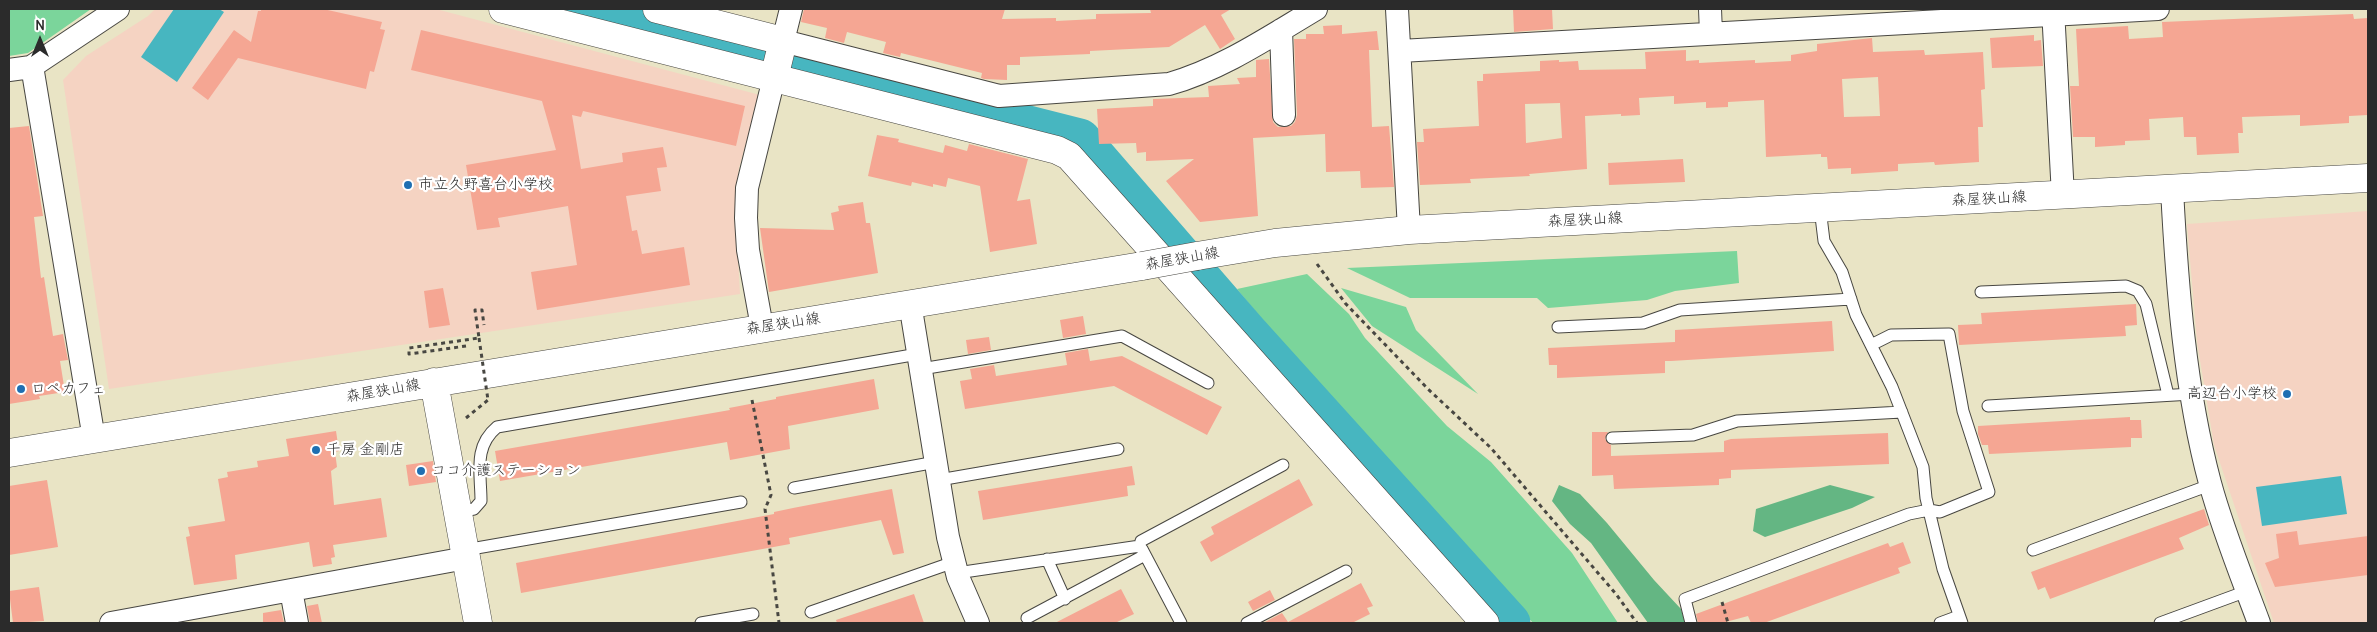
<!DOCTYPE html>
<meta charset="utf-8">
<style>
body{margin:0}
#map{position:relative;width:2377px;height:632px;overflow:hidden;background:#e9e4c5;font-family:Delius,sans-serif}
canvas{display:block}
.frame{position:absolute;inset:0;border:10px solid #2b2b2b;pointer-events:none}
.north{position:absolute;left:15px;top:15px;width:50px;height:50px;-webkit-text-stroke:4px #fff;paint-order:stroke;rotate:0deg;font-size:14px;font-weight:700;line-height:20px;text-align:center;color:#2b2b2b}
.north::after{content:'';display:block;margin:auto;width:18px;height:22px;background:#2b2b2b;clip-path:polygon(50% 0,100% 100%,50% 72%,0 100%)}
</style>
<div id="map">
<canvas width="2377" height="632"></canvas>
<div class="frame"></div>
<div class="north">N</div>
</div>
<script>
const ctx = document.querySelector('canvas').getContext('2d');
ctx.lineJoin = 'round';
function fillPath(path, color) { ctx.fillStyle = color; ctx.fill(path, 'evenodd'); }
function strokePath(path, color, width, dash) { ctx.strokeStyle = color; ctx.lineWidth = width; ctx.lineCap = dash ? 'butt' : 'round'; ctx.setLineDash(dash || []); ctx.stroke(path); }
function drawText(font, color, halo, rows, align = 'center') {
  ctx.font = font + ' Delius,"Klee One",sans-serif'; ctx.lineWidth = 4.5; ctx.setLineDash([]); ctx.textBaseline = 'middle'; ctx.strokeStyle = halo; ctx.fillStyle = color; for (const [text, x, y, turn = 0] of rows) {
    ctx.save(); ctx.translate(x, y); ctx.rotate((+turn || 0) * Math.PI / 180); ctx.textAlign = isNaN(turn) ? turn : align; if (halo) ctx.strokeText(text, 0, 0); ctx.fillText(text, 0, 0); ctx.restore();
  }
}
fillPath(new Path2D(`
 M155 9H436L760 95 739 168 735 202 740 294 109 389 63 80 86 56 148 16Z
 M2368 211V623H2274L2214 445 2197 342 2187 224Z`), '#f5d3c2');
fillPath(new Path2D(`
 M9 9H91L28 53 9 56Z
 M1737 251 1739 283 1675 291 1647 300 1548 308 1537 298H1410L1347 268Z
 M1307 274 1349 314 1365 338 1447 426 1491 462 1572 553 1618 623H1533L1270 329 1237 289Z
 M1341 288 1406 307 1416 330 1478 394 1372 326Z`), '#7bd59b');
fillPath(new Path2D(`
 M1559 485 1580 494 1607 523 1654 580 1681 609 1685 623H1648L1591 543 1570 524 1552 501Z
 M1830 485 1875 497 1852 508 1765 537 1753 531 1756 509Z`), '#64b683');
fillPath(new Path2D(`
 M174 9H219L224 12 177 82 141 57Z
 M2341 476 2347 514 2262 526 2256 487Z`), '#47b6c0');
strokePath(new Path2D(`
 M566 9 1080 139 1247 332 1510 623`), '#47b6c0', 41);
fillPath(new Path2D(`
 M261 9H323L382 22 380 29 385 30 374 72 370 71 366 89 238 58 208 100 192 88 234 30 251 42 258 11H261Z
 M804 9H1005L1002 19 1056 18V21L1096 19V14L1151 13 1150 9H1231L1221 15 1235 39 1220 49 1205 25 1169 47 1090 51V54L1020 57V65H1007V80L984 79 981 78 982 73 901 53 900 57 883 53 886 42 847 32 844 43 825 38 827 28 801 22Z
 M1513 9H1552L1553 29 1514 32Z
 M2353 14 2354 19 2368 18V115L2349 116V123L2300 126V115L2242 117 2243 133H2238L2239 153 2197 155 2196 137H2184L2183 117 2149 119 2150 140 2125 141V145L2095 147V137H2073L2070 86H2079L2076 29 2128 26 2129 39 2163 37 2162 22Z
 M1342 25V34L1377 31 1379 50H1369L1372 127 1389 126 1394 187 1361 188 1360 171 1326 172 1325 134 1253 138 1258 216 1200 222 1166 181 1194 159 1146 161V152L1137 153 1136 143 1099 144 1097 109 1153 106V99L1209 97 1208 86 1240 84 1237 78 1256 77V60L1269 59 1273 122 1278 127 1291 126 1295 122 1297 115 1294 39H1306V34H1324L1323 26Z
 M421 30 745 106 736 146 583 111 581 117 572 115 581 169 623 162 622 153 663 147 667 167 657 168 661 191 626 196 632 231 637 230 642 254 684 247 690 285 537 310 531 272 577 265 568 206 498 218 500 227 477 230 466 165 556 150 542 101 411 70Z
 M2034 35V41L2041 40 2043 66 1992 68 1990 38Z
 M1872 38 1873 52 1924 50 1925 55 1983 52 1985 89 1981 90 1983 127H1978L1979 162 1935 165 1934 162 1898 164V171L1851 174V168L1828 169 1827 157H1821V154L1766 157 1764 100 1728 102V107L1706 108V102L1674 104V96L1639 98 1640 115 1621 116V114L1585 116 1587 169 1529 174 1530 176 1470 179 1471 183 1420 185 1417 142H1424L1423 129 1479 126 1477 81H1483V74L1540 71V61L1559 60V62L1578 61 1579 70 1646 69 1645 52 1686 50V61L1699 60V63L1755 60V63L1791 61V55L1817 51V44ZM1878 77 1880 116 1844 117 1842 79ZM1560 103 1562 138 1526 143 1525 104Z
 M29 126 43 216 34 217 41 278 44 277 53 336 63 334 68 360 60 361 65 392 39 396 40 399 9 404V128Z
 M877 135 899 139 898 142 943 153 945 145 967 151 969 144 1028 159 1017 201 1030 199 1037 244 990 252 980 186 948 178 946 187 933 184V187L912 182 911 186 868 176Z
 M1683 159 1685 182 1609 185 1608 163Z
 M863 202 866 223H870L878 273 769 292 760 228 834 230 831 213 839 211 838 206Z
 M443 288 450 325 429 328 424 291Z
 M2136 304 2137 325 2125 326 2126 336 1959 345 1958 325 1982 324 1981 313Z
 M1083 316 1086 334 1063 338 1060 320Z
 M1832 321 1834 351 1671 361H1665V373L1557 378V365H1549L1548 348 1675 342V330Z
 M989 337 991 350 968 354 966 340Z
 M1088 349 1090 361 1122 356 1222 407 1207 435 1114 386 965 409 960 381 972 379 970 369 994 365 996 376 1067 365 1065 353Z
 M874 379 879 409 788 426 790 449 730 460 727 442 500 481 495 451 730 410 729 408 776 399V397Z
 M2130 417V420H2141L2142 438H2131V447L1989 454 1988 445H1982L1978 434V426Z
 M336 431 339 451 335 452 337 467 331 471 334 505 381 498 387 537 333 545 335 557 331 558 332 564 313 567 309 542 235 555 237 579 194 585 186 537 190 536 188 527 225 521 218 479 228 477 227 472 258 467 257 461 289 456 286 439Z
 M1592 432H1608L1605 439 1611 445V456L1724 452V441L1731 439 1888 433 1889 464 1731 470V478L1719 479V485L1614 489 1613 475 1592 476Z
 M433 461 436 482 409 486 406 465Z
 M1132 466 1135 485 1127 486 1128 496 983 520 978 491Z
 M1299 479 1313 505 1211 562 1200 542 1214 534 1211 527Z
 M47 480 58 547 9 555V486Z
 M892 489 904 553 893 555 881 520 789 538 790 544 521 593 516 563 774 514V512L793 508Z
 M2204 509 2209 525 2179 538 2184 549 2050 599 2045 587 2038 590 2031 572Z
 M2297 531 2299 545 2368 536V575L2275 587 2265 563 2279 558 2276 534Z
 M1903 542 1911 563 1898 568 1900 573 1764 623H1751L1748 616 1722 623H1698L1696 614 1888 543 1890 547Z
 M1361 583 1373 606 1367 608 1370 614 1352 623H1263L1282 613 1288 622Z
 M39 587 44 621 13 623 9 591Z
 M1121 589 1134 614 1115 623H1055Z
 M1270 590 1275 600 1253 611 1248 602Z
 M914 594 924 623H837L836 620Z
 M318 604 322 623H310L307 606Z
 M281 610 284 623H263V613Z`), '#f5a693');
const lane = new Path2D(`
 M1820 208 1824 241 1842 272 1856 315 1892 387 1923 467 1926 498 1943 569 1962 623
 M1981 292 2126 286 2138 291 2146 304 2168 395
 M1558 327 1643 323 1680 310 1851 299
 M921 369 1122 336 1208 383
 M1988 406 2192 394
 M1612 438 1693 435 1737 421 1902 412
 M939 480 1118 449
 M794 488 936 462
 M458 512 474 509 481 501C481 473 473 447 497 427L918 354
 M1140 546 1141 541 1283 465
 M1142 549 1181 623
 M465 550 741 502
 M2033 550 2210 485
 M1047 559 1065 599
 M957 573 1140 546
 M811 612 954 562
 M1027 618 1145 555
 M701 623 753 614
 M1247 623 1346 571
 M1691 623 1685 599 1909 514 1929 510 1940 512 1989 492 1963 411 1949 334 1891 335 1871 345
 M1940 623 1959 616
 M2160 623 2247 591`);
const street = new Path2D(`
 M791 9 783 41 999 96 1169 84C1222 69 1269 37 1316 9
 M1397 9 1409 230
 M1710 9 1711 33
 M2053 9 2063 196
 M1281 30 1284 115
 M1400 51 2158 9
 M32 66 94 439
 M9 70 31 67 118 9
 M2172 189C2177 286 2185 390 2210 483 2223 531 2242 577 2259 623
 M910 303 948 537 958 577 978 623
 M762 327 748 250 746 218 747 188 774 78
 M291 590 297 623
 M111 623 466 558`);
const secondary = new Path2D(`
 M503 9 1057 150 1069 156 1485 623
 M657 9 783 41 774 78
 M1197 256 1275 243 1409 230 2368 178
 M434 382 478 623
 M9 453 1142 266`);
strokePath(lane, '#484742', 13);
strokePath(street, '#484742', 24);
strokePath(secondary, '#484742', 29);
strokePath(new Path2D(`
 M1317 264 1345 303 1428 389 1491 448 1616 594 1637 623
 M466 346 409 354V348L479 338 475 310H482L484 325
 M752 400 771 495 765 509 779 623
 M466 418 488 400
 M1722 602 1728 623`), '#484742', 3, [4, 4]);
strokePath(lane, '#fff', 11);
strokePath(street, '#fff', 22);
strokePath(secondary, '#fff', 28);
const secondaryBridge = new Path2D(`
 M1142 266 1197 256`);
strokePath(secondaryBridge, '#484742', 29, []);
strokePath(new Path2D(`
 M479 338 488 400`), '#484742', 3, [4, 4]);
strokePath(secondaryBridge, '#fff', 28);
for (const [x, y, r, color] of [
 [408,185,5,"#1f6fb2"],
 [21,389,5,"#1f6fb2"],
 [2287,394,5,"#1f6fb2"],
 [316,450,5,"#1f6fb2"],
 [421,471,5,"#1f6fb2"]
]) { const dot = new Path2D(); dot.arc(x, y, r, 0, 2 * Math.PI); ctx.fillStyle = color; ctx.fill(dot); strokePath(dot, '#fff', 2); }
drawText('15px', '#2b2b2b', '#fff', [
 ["市立久野喜台小学校",418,185],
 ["ロペカフェ",31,389],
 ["高辺台小学校",2277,394,"right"],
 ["千房 金剛店",326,450],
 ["ココ介護ステーション",431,471]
], 'left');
drawText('15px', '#2b2b2b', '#fff', [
 ["森屋狭山線",1989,199,-3],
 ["森屋狭山線",1585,220,-3],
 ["森屋狭山線",1182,259,-10],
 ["森屋狭山線",783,324,-9],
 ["森屋狭山線",383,391,-10]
]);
</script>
